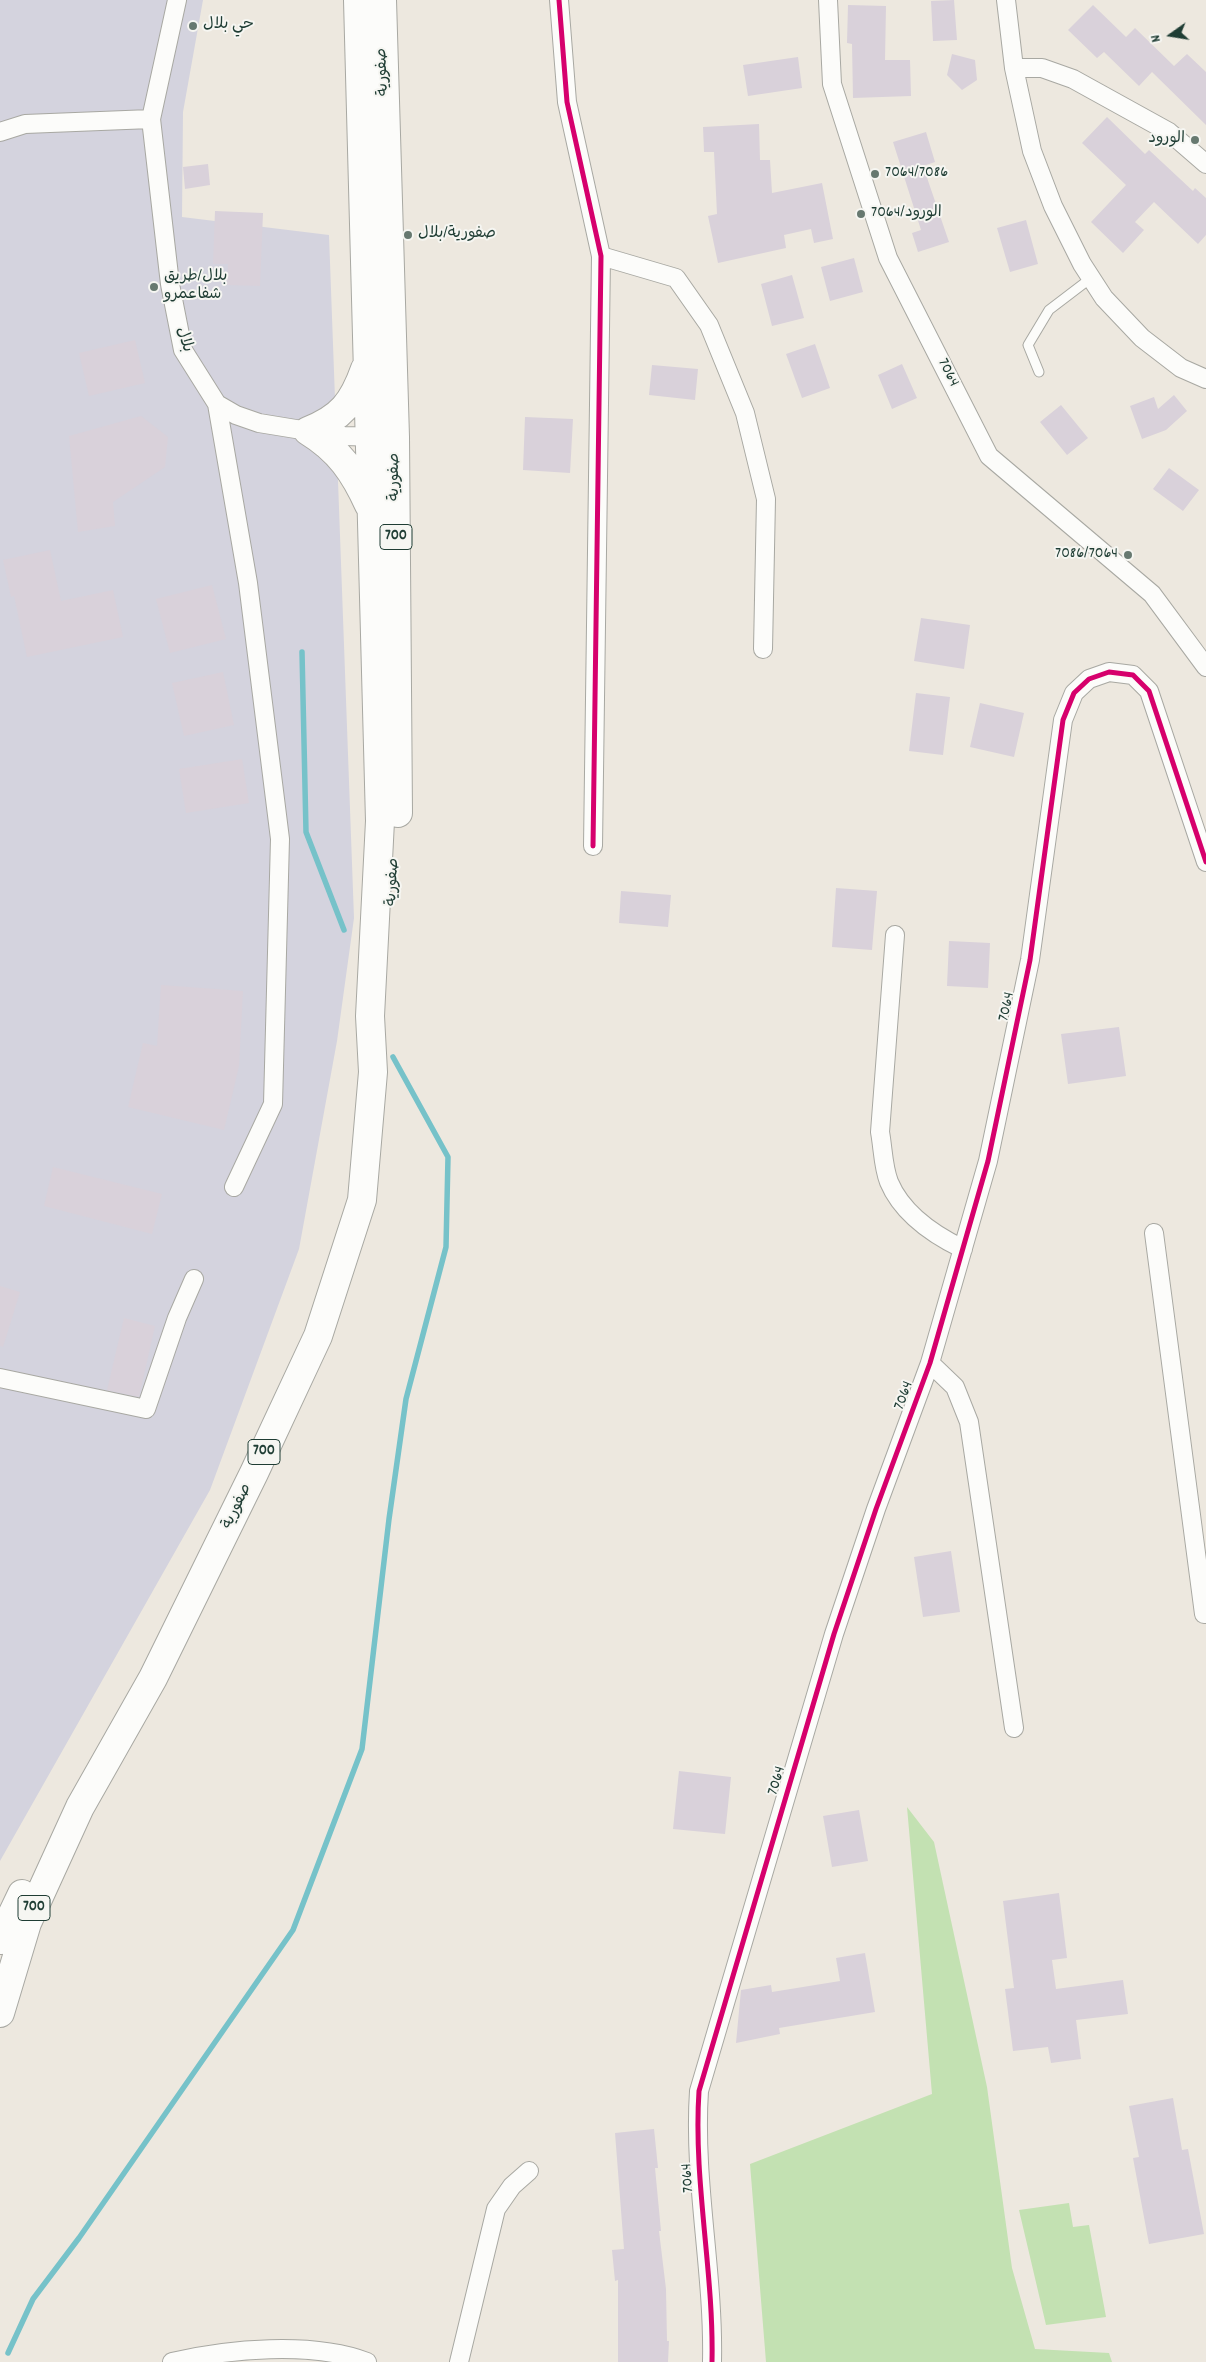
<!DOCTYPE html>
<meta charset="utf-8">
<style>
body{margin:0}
#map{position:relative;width:1206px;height:2362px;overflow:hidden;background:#ede8df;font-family:Dekko,sans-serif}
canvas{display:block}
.north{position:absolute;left:1146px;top:10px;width:50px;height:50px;-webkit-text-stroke:4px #f6f6f2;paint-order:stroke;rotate:257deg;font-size:14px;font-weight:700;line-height:20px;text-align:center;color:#1f3d34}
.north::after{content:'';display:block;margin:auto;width:18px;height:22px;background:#1f3d34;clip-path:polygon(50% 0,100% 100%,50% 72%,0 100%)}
</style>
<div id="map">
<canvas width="1206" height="2362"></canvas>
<div class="north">N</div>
</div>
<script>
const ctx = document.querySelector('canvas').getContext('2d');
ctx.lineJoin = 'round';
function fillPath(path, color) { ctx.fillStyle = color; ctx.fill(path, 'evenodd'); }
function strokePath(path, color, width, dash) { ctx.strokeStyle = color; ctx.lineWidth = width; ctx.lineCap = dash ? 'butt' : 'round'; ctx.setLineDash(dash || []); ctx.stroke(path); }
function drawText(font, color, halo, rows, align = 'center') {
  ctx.font = font + ' Dekko,"Playpen Sans Arabic",sans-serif'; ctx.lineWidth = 4; ctx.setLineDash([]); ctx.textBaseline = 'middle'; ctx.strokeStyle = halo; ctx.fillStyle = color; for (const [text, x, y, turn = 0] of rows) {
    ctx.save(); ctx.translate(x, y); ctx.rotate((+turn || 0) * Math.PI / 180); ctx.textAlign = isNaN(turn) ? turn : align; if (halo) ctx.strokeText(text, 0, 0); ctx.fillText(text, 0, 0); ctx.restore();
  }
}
fillPath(new Path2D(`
 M0 0H203L183 112 182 217 329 235 354 918 337 1041 299 1249 210 1490 0 1861Z`), '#d4d3de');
fillPath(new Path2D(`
 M907 1807 934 1842 987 2087 1012 2268 1035 2349 1109 2353 1112 2362H766L750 2164 932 2094Z
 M1069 2203 1073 2227 1089 2225 1106 2317 1046 2325 1019 2210Z`), '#c3e1b2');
strokePath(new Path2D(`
 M302 652 306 832 344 930
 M8 2353 33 2299 79 2238 293 1930 362 1749 389 1519 406 1399 446 1247 448 1157 393 1057`), '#76c2c9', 5.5);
fillPath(new Path2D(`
 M954 0 957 40 933 41 931 1Z
 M848 5 886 6 885 60H910L911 96 853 98 852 44 847 43Z
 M1093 5 1126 37 1135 28 1174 66 1187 54 1206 72V125L1152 72 1139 86 1104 52 1097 58 1068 30Z
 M952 54 975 60 977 80 962 90 947 75Z
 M798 57 802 88 748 96 743 65Z
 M1107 117 1145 154 1149 150 1193 191 1195 188 1206 198V235L1198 244 1154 202 1135 222 1144 230 1123 253 1091 222 1126 185 1082 143Z
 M759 124 760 160H770L772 193 822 183 833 239 814 243 811 229 784 235 786 248 718 263 708 216 717 214 714 152H704L703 127Z
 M926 132 935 162 923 166 949 242 918 252 912 233 921 230 893 142Z
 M208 164 210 185 185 189 183 167Z
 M215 211 263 213 260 286 227 285 228 264H213Z
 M1026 220 1038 264 1010 272 997 228Z
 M854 258 863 292 830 301 821 267Z
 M792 275 804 318 772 326 761 284Z
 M135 340 145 383 89 396 79 353Z
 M815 344 830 388 802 398 786 354Z
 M902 364 917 398 892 409 878 375Z
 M652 365 698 369 695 400 649 395Z
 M1174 395 1187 411 1166 430 1142 439 1130 406 1154 397 1158 409Z
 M1061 405 1088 438 1067 455 1040 422Z
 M141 416 168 437 165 467 113 502 115 526 78 532 69 436Z
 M525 417 573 419 570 473 523 470Z
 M1169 468 1199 490 1183 511 1153 489Z
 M50 550 61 601 113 590 123 637 27 657 14 596 11 597 3 560Z
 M212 585 226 639 170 653 156 599Z
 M921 618 970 625 964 669 914 661Z
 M223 672 234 725 184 736 172 683Z
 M916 693 950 697 943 755 909 751Z
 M980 703 1024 713 1014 757 970 747Z
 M242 759 249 803 186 813 179 769Z
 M836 888 877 891 872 950 832 947Z
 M621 891 671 895 668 927 619 923Z
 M949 941 990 943 988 988 947 986Z
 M161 985 243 991 239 1066 224 1130 128 1107 143 1043 157 1046Z
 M1119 1027 1126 1076 1068 1084 1061 1034Z
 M53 1167 162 1194 152 1234 44 1206Z
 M0 1286 20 1292 3 1347 0 1346Z
 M124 1318 155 1326 139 1397 107 1390Z
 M951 1551 960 1612 923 1617 914 1557Z
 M679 1771 731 1777 725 1834 673 1829Z
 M859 1810 868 1861 832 1867 823 1816Z
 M1059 1893 1067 1958 1052 1960 1056 1989 1123 1980 1128 2014 1076 2020 1081 2059 1051 2063 1048 2047 1013 2051 1005 1989 1014 1988 1003 1901Z
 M865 1953 875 2012 779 2028 780 2034 736 2043 741 1990 771 1985 772 1992 840 1981 836 1958Z
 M1173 2098 1182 2150 1188 2149 1204 2234 1149 2244 1133 2158 1139 2157 1129 2106Z
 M654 2129 658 2168H655L661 2231H659L666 2289 667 2341H669L668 2362H618V2280L615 2281 612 2250 624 2249 615 2133Z`), '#d9d1da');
const lane = new Path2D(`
 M1039 372 1028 345 1049 310 1091 278`);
const street = new Path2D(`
 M177 0 151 119 170 284 183 350 217 404 236 415 259 423 308 431 344 436 380 437
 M559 0 567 102 601 256 593 846
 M828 0 832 84 888 258 989 456 1152 594 1206 667
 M1006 0 1014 68 1032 151 1053 206 1082 264 1104 298 1142 338 1181 368 1206 379
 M1014 68H1042L1073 79 1169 132 1206 164
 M0 132 25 124 151 119
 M601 256 676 278 709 325 745 413 766 499 763 649
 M217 404 248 583 280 839 273 1104 234 1187
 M895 935 880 1132C883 1148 883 1167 889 1182 902 1213 934 1235 963 1249
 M1154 1233 1204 1614H1206
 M930 1363 955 1387 969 1422 1014 1728
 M0 1378 146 1409 177 1318 194 1279
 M172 2362C228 2349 312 2341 367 2362
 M459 2362 496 2209 512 2186 529 2171
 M712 2362C714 2272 693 2181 699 2091L834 1634 876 1509 930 1363 988 1161 1030 960 1063 720 1074 693 1089 679 1109 672 1133 675 1149 691 1206 862`);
const primary = new Path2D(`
 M382 0 395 437 398 813
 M308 431C339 450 354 472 369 505
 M308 431C341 418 353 403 365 369
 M0 1940 22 1894
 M0 2013 27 1923 80 1807 153 1678 254 1473 318 1336 362 1200 373 1072 370 1016 380 821 358 0`);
strokePath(lane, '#a8a8a2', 11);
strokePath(street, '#a8a8a2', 20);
strokePath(primary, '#a8a8a2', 30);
strokePath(lane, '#fcfcfa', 9);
strokePath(street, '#fcfcfa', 18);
strokePath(primary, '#fcfcfa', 28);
strokePath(new Path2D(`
 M559 0 567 102 601 256 593 846
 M712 2362C714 2272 693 2181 699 2091L834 1634 876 1509 930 1363 988 1161 1030 960 1063 720 1074 693 1089 679 1109 672 1133 675 1149 691 1206 862`), '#d6006c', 5);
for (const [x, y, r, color] of [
 [193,26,5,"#677970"],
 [1195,140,5,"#677970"],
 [875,174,5,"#677970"],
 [861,214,5,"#677970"],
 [408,235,5,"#677970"],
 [154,287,5,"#677970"],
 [1128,555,5,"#677970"]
]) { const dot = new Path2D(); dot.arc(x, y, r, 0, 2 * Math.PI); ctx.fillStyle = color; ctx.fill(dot); strokePath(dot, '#f6f6f2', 2); }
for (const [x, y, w] of [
 [396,537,32],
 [264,1452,32],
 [34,1908,32]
]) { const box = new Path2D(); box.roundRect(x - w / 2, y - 12.5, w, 25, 4); ctx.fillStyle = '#f6f6f2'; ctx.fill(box); strokePath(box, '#1f3d34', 1); }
drawText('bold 15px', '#1f3d34', null, [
 ["700",396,537],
 ["700",264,1452],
 ["700",34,1908]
]);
drawText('16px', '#1f3d34', '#f6f6f2', [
 ["حي بلال",203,26],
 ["الورود",1185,140,"right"],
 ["7064/7086",885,174],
 ["الورود/7064",871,214],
 ["صفورية/بلال",418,235],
 ["بلال/طريق",164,278],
 ["شفاعمرو",164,296],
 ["7086/7064",1118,555,"right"]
], 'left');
drawText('16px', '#1f3d34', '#f6f6f2', [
 ["صفورية",384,72,-92],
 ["بلال",183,340,73],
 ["7064",947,373,63],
 ["صفورية",396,477,-90],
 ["صفورية",394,882,-87],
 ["7064",1008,1007,-78],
 ["7064",905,1396,-70],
 ["صفورية",238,1507,-64],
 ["7064",778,1781,-74],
 ["7064",689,2178,-94]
]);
</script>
